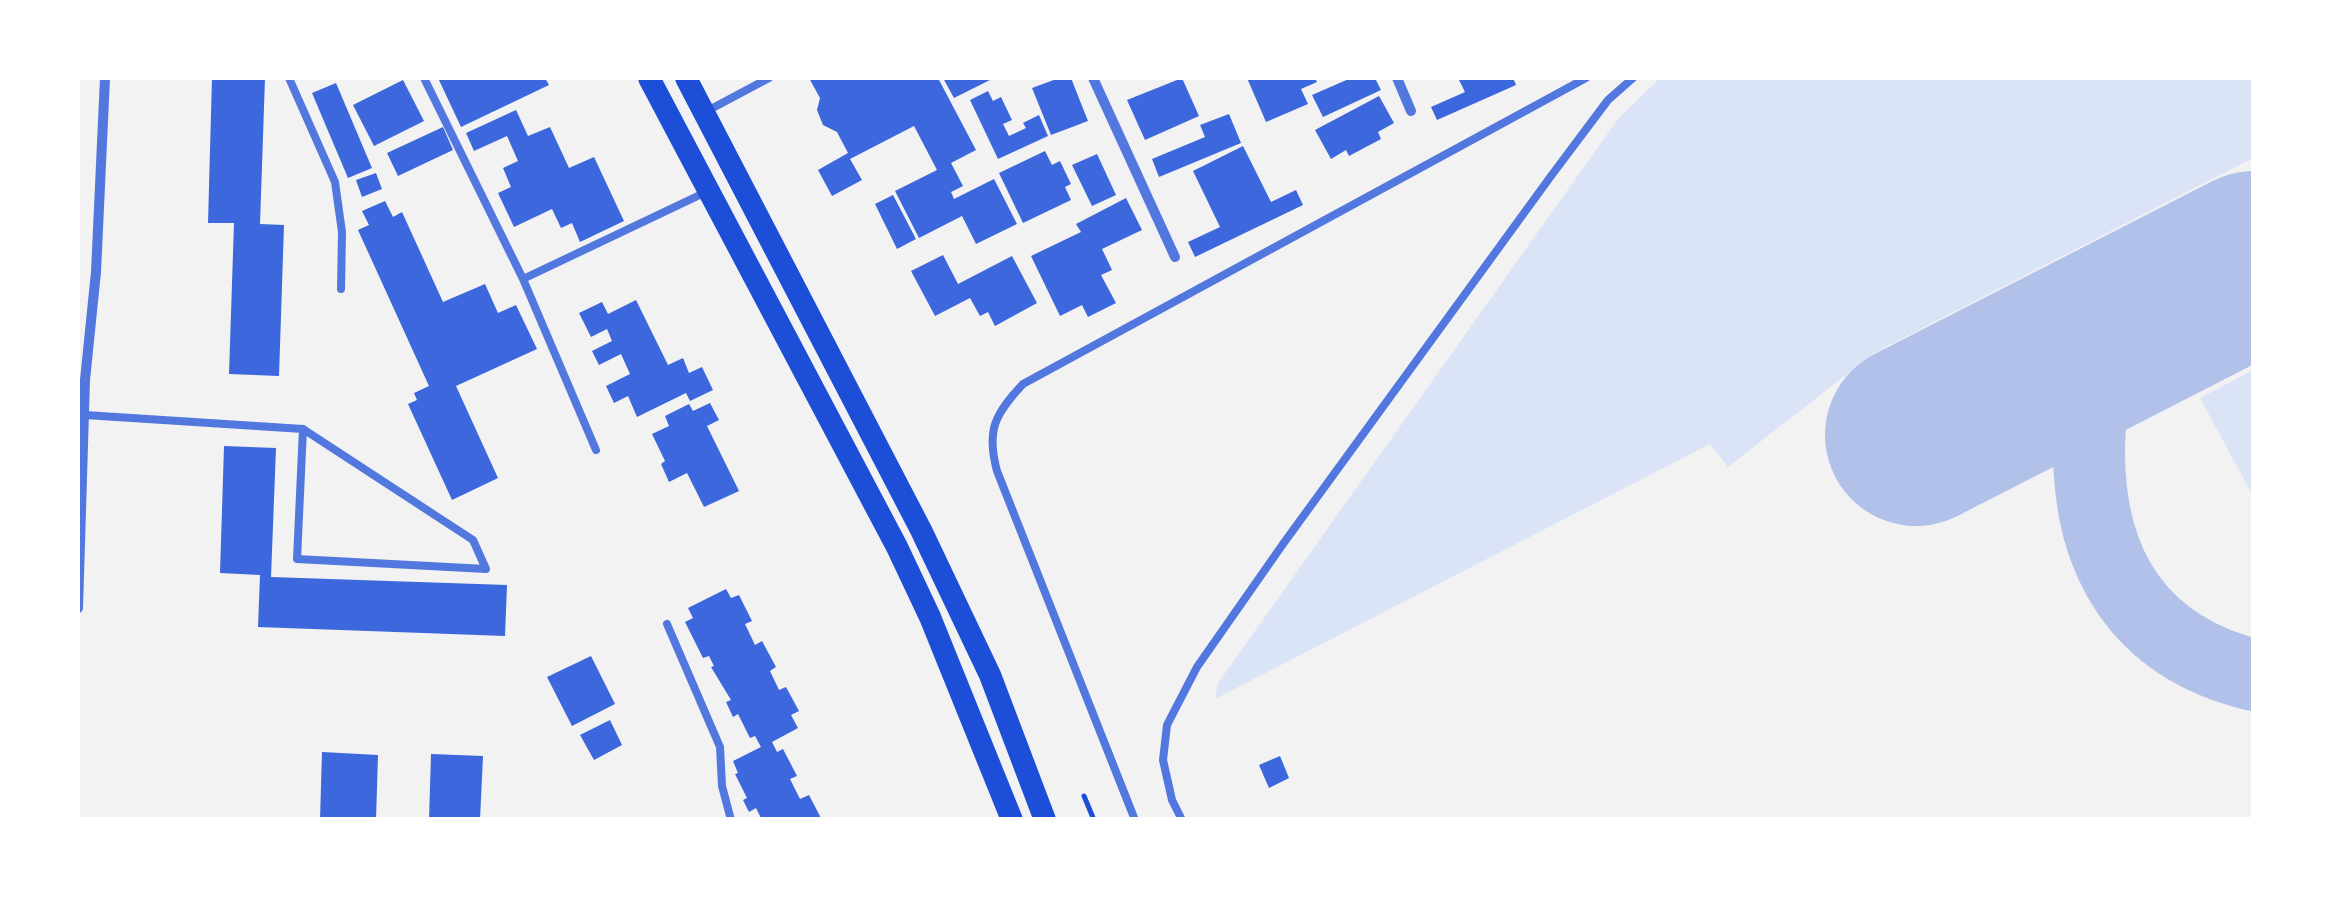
<!DOCTYPE html>
<style>
body{margin:0}
#map{position:relative;width:2331px;height:897px;overflow:hidden;background:#f2f2f2;font-family:"DM Sans",sans-serif}
canvas{display:block}
.frame{position:absolute;inset:0;border:80px solid #fff;pointer-events:none}
</style>
<div id="map">
<canvas width="2331" height="897"></canvas>
<div class="frame"></div>
</div>
<script>
const ctx = document.querySelector('canvas').getContext('2d');
ctx.lineJoin = 'round';
function fillPath(path, color) { ctx.fillStyle = color; ctx.fill(path, 'evenodd'); }
function strokePath(path, color, width, dash) { ctx.strokeStyle = color; ctx.lineWidth = width; ctx.lineCap = dash ? 'butt' : 'round'; ctx.setLineDash(dash || []); ctx.stroke(path); }
fillPath(new Path2D(`
 M1660 78H2253V158L1874 353 1728 467 1710 444 1215 699 1218 683 1618 119Z
 M2253 370V496L2200 398Z`), '#dbe4f7');
strokePath(new Path2D(`
 M2179 301C2154 315 2131 329 2114 353 2092 382 2090 413 2089 448 2088 561 2138 647 2254 675`), '#b2c1ea', 72);
strokePath(new Path2D(`
 M1916 435 2254 262`), '#b2c1ea', 182);
fillPath(new Path2D(`
 M212 78H265L260 224 284 225 279 376 229 374 234 223H208Z
 M438 78H545L549 85 461 127Z
 M809 78H938L976 150 951 163 963 186 951 192 954 199 994 179 1017 224 976 244 962 216 919 238 895 191 937 170 914 126 850 159 862 180 832 196 818 170 848 153 837 132 823 125 817 110 820 98Z
 M943 78H994L954 98Z
 M1059 78H1071L1088 121 1051 135 1032 88Z
 M1182 78 1199 116 1145 140 1127 100Z
 M1247 78H1315L1317 82 1301 89 1308 104 1266 122Z
 M1351 78H1375L1381 90 1323 117 1312 95Z
 M1458 78H1513L1516 85 1437 120 1431 107 1465 92Z
 M403 80 424 121 374 146 353 105Z
 M336 83 372 168 348 178 312 93Z
 M988 91 993 101 1001 97 1012 120 1003 124 1009 136 1026 128 1023 123 1039 115 1048 136 998 159 970 100Z
 M1379 96 1394 123 1378 132 1381 139 1349 156 1346 150 1331 159 1315 130Z
 M516 110 528 136 550 127 569 168 594 157 624 221 580 242 572 223 561 228 552 209 514 227 498 193 511 187 503 168 518 161 507 136 474 151 466 133Z
 M1229 114 1241 143 1159 177 1152 159 1205 137 1200 125Z
 M443 127 453 150 398 176 387 153Z
 M1243 146 1271 202 1296 190 1303 205 1195 257 1188 242 1220 227 1193 171Z
 M1045 151 1052 165 1060 161 1071 184 1065 187 1071 200 1023 223 999 173Z
 M1097 154 1116 195 1092 206 1072 165Z
 M376 173 382 189 362 197 356 180Z
 M893 195 916 239 897 249 875 204Z
 M1126 198 1142 230 1102 249 1112 270 1101 275 1116 303 1088 317 1082 305 1060 316 1031 256 1081 232 1076 224Z
 M385 201 393 217 402 212 443 302 485 284 498 313 516 305 537 349 456 386 498 478 452 500 408 404 417 400 414 393 429 386 358 230 369 225 362 211Z
 M943 255 958 284 1012 256 1037 303 995 326 988 312 980 316 970 298 935 316 911 271Z
 M636 300 668 365 683 358 689 373 702 367 713 390 690 401 686 393 637 417 628 396 614 403 606 386 630 374 621 354 599 365 592 351 612 341 607 329 591 337 579 313 602 302 608 314Z
 M710 403 719 420 707 426 739 491 704 507 687 473 669 482 661 464 665 461 652 434 669 426 665 416 689 404 693 411Z
 M224 446 276 448 271 577 507 585 505 636 258 627 260 575 220 573Z
 M726 589 731 598 739 595 752 621 745 624 755 645 762 641 776 667 770 671 779 690 786 687 799 711 791 715 798 728 772 742 777 752 783 749 797 776 790 779 800 799 809 795 822 820H762L756 808 749 812 743 800 747 798 735 774 738 773 733 761 761 747 755 736 750 738 738 714 733 717 726 702 731 700 711 667 714 666 709 656 703 658 685 622 693 618 688 608Z
 M591 656 615 704 572 726 547 677Z
 M610 720 622 745 594 760 580 735Z
 M322 752 378 755 376 820H320Z
 M431 754 483 756 480 820H429Z
 M1280 756 1289 778 1269 788 1259 765Z`), '#3d67dc');
strokePath(new Path2D(`
 M1084 796 1094 820`), '#1d4ed8', 5);
strokePath(new Path2D(`
 M289 78 335 182 342 232 341 289
 M424 78 523 279 704 193
 M707 111 769 78
 M523 279 596 450
 M85 415 303 429 297 559 486 569 473 540 303 429
 M667 624 720 747 722 786 731 820
 M1135 820 997 471C986 430 995 414 1023 384L1586 78
 M1182 820 1172 800 1163 760 1167 725 1197 667 1283 544 1551 176 1608 100 1633 78`), '#5277de', 8);
strokePath(new Path2D(`
 M1093 78 1175 257
 M1397 78 1411 111
 M78 608 85 380 96 272 105 78`), '#5277de', 10);
strokePath(new Path2D(`
 M649 78 897 547 930 617 1012 820
 M686 78 921 530 990 675 1045 820`), '#1d4ed8', 22);
</script>
